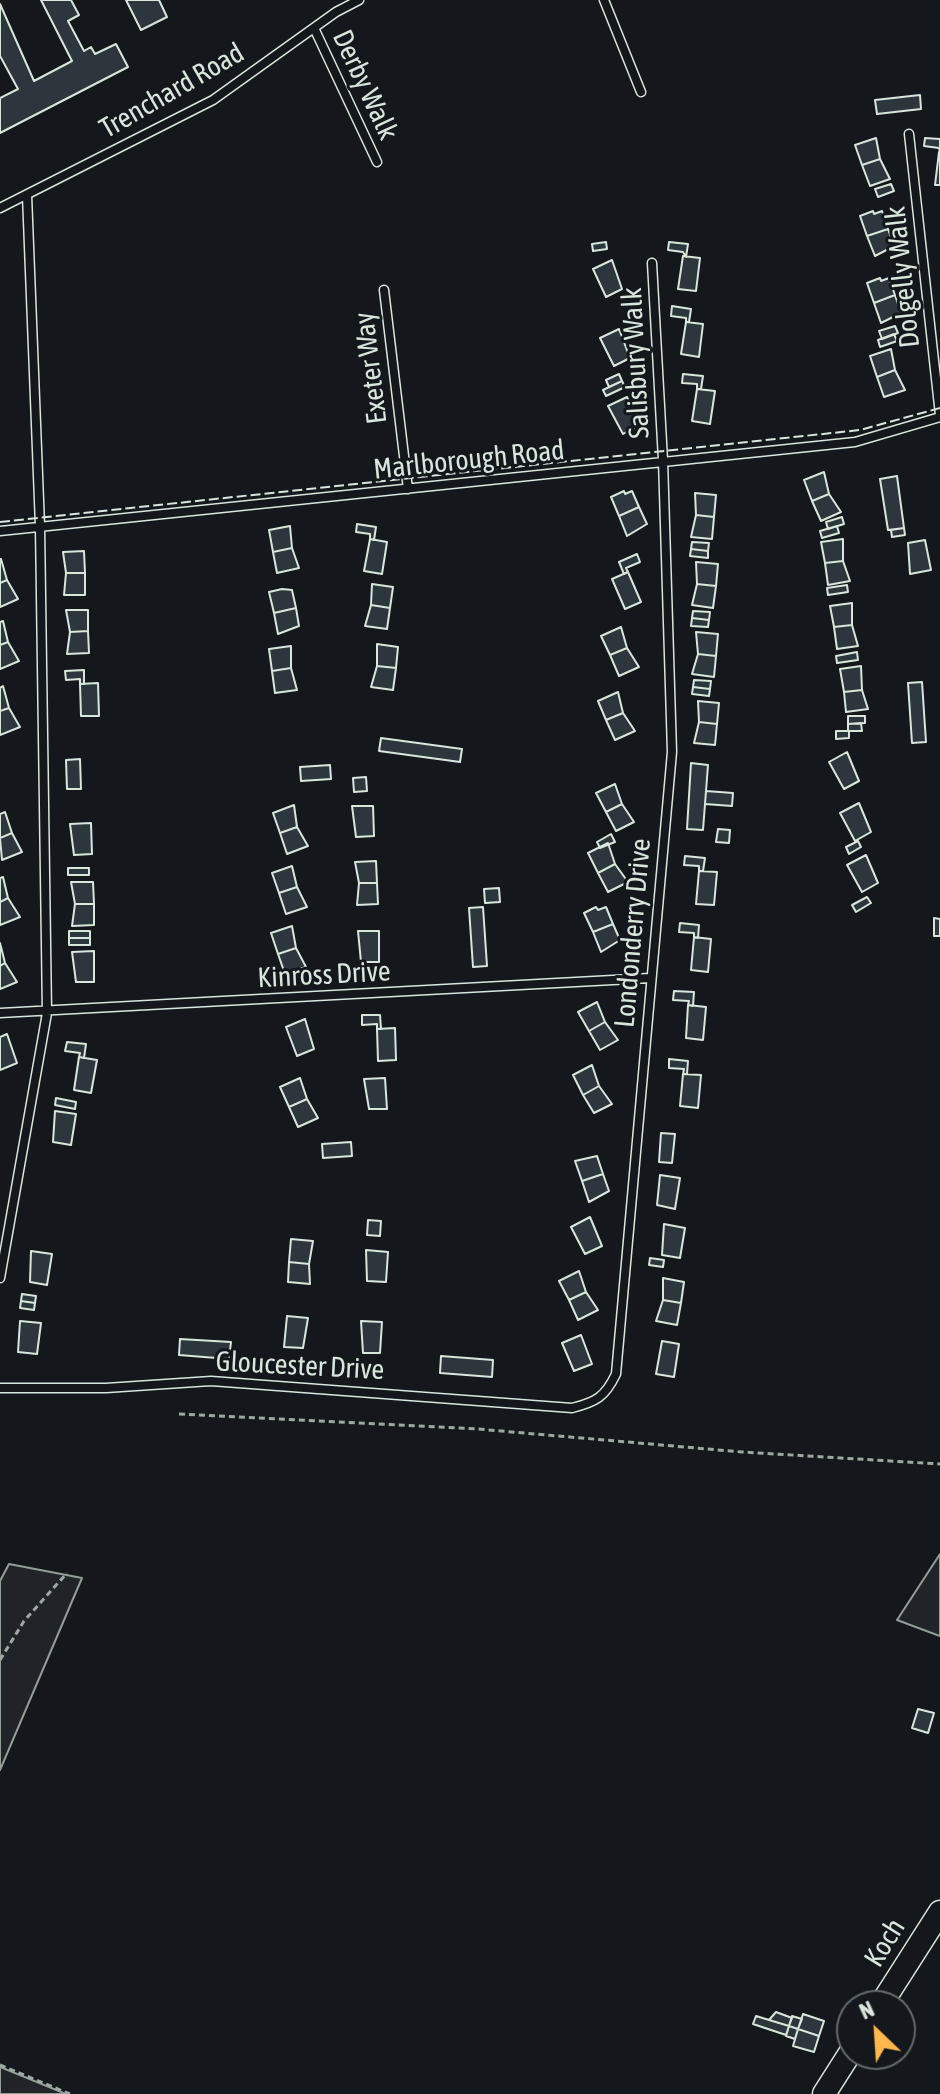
<!DOCTYPE html>
<style>
body{margin:0}
#map{position:relative;width:940px;height:2094px;overflow:hidden;background:#14181c;font-family:"Asap Condensed",sans-serif}
canvas{display:block}
.north{position:absolute;left:836px;top:1990px;width:80px;height:80px;box-sizing:border-box;background:#14181c;border:2px solid #626a69;border-radius:50%;rotate:335deg;font-size:22px;font-weight:700;line-height:32px;text-align:center;color:#d8e6dc}
.north::after{content:'';display:block;margin:auto;width:28px;height:36px;background:#ffb74d;clip-path:polygon(50% 0,100% 100%,50% 72%,0 100%)}
</style>
<div id="map">
<canvas width="940" height="2094"></canvas>
<div class="north">N</div>
</div>
<script>
const ctx = document.querySelector('canvas').getContext('2d');
ctx.lineJoin = 'round';
function fillPath(path, color) { ctx.fillStyle = color; ctx.fill(path, 'evenodd'); }
function strokePath(path, color, width, dash) { ctx.strokeStyle = color; ctx.lineWidth = width; ctx.lineCap = dash ? 'butt' : 'round'; ctx.setLineDash(dash || []); ctx.stroke(path); }
function drawText(font, color, halo, rows, align = 'center') {
  ctx.font = font + ' "Asap Condensed",sans-serif'; ctx.lineWidth = 6; ctx.setLineDash([]); ctx.textBaseline = 'middle'; ctx.strokeStyle = halo; ctx.fillStyle = color; for (const [text, x, y, turn = 0] of rows) {
    ctx.save(); ctx.translate(x, y); ctx.rotate((+turn || 0) * Math.PI / 180); ctx.textAlign = isNaN(turn) ? turn : align; if (halo) ctx.strokeText(text, 0, 0); ctx.fillText(text, 0, 0); ctx.restore();
  }
}
const green = new Path2D(`
 M940 1554V1636L897 1620Z
 M9 1564 82 1578 0 1770V1581Z
 M0 2067 66 2094H0Z`);
fillPath(green, '#202428');
strokePath(green, '#939e99', 2);
const building = new Path2D(`
 M41 0H71L79 15 68 21 84 51 91 47 95 54 116 44 128 67 0 133V98L18 89 0 56V4L34 81 72 61Z
 M126 0H159L167 17 141 30Z
 M920 95 921 109 877 114 875 100Z
 M876 138 880 159 862 165 855 145Z
 M925 138 940 139V152L939 148 924 146Z
 M939 152H940V185H935Z
 M880 159 890 179 870 186 862 165Z
 M891 184 894 191 878 197 875 189Z
 M873 211 874 214 882 211 888 229 867 236 860 216Z
 M888 229 894 246 875 256 867 236Z
 M606 242 607 249 593 251 592 244Z
 M669 242 688 244 686 257 683 252 668 250Z
 M683 256 700 258 696 291 678 289Z
 M612 260 622 289 606 297 593 269Z
 M880 278 881 281 889 278 895 295 874 303 867 283Z
 M895 295 901 313 881 323 874 303Z
 M672 306 691 309 689 322H686V318L671 316Z
 M686 322 703 324 699 357 681 354Z
 M895 326 898 333 882 339 879 331Z
 M619 329 630 358 614 366 600 338Z
 M894 334 897 341 880 347 878 340Z
 M891 349 895 370 877 377 870 356Z
 M895 370 905 390 884 397 877 377Z
 M619 374 622 381 609 387 606 380Z
 M683 374 703 376 701 389H697V384L682 383Z
 M622 381 625 387 606 396 603 390Z
 M697 389 715 391 710 424 692 421Z
 M627 397 639 425 623 434 608 406Z
 M824 472 829 494 812 501 804 480Z
 M897 476 904 528 888 530 880 479Z
 M624 491 625 494 632 491 639 507 619 516 611 497Z
 M695 493 716 495 714 517 696 515Z
 M829 494 841 512 821 521 812 501Z
 M639 507 647 524 627 536 619 516Z
 M696 515 714 517 712 539 691 537Z
 M842 517 844 524 828 529 826 522Z
 M357 524 376 527 374 540 370 539V534L356 532Z
 M290 526 292 548 273 552 269 530Z
 M837 526 839 533 822 538 820 531Z
 M904 528 905 535 892 537 891 530Z
 M370 539 387 542 382 574 364 571Z
 M843 539V561L825 563 821 542Z
 M925 540 931 570 910 574 908 543Z
 M692 542 709 543 708 551 691 549Z
 M292 548 299 568 277 573 273 552Z
 M691 549 708 551V558L690 556Z
 M84 551 85 573H66L63 552Z
 M637 554 640 562 626 568 628 572 624 574 619 562Z
 M1 559 7 580 0 583V559Z
 M843 561 850 581 828 585 825 563Z
 M696 562 718 564 716 586 697 584Z
 M628 572 641 602 625 609 612 579Z
 M66 573H85V595H64Z
 M7 580 18 599 0 607V583Z
 M372 584 393 587 390 608 371 605Z
 M697 584 716 586 713 608 692 605Z
 M847 585 848 592 828 595 827 588Z
 M282 589 292 590 296 608 274 613 269 592Z
 M852 603V625L834 627 830 606Z
 M371 605 390 608 387 629 365 626Z
 M296 608 299 626 278 634 274 613Z
 M66 610H88V631L70 632Z
 M693 611 710 612 709 620 692 618Z
 M692 618 709 620 708 627 691 626Z
 M3 621 8 642 0 645V622Z
 M852 625 858 646 837 649 834 627Z
 M621 627 627 648 610 655 601 636Z
 M88 631 89 653 67 654 70 632Z
 M696 632 718 634 716 656 698 654Z
 M8 642 19 661 0 669V645Z
 M377 644 398 647 396 668 377 666Z
 M291 646V668L272 671 269 649Z
 M627 648 639 667 619 676 610 655Z
 M857 652 858 660 837 663 836 656Z
 M698 654 716 656 714 677 692 674Z
 M377 666 396 668 393 690 371 687Z
 M861 666 862 690 844 692 840 669Z
 M291 668 297 690 275 693 272 671Z
 M84 670V684H80V679L66 680 65 671Z
 M694 680 711 681 710 689 693 687Z
 M922 682 926 742 912 743 908 683Z
 M98 683 99 716H81L80 684Z
 M3 686 9 708 0 711V688Z
 M693 687 710 689 709 696 692 694Z
 M862 690 868 709 846 712 844 692Z
 M618 692 623 713 606 720 598 701Z
 M698 701 719 703 717 724 699 722Z
 M9 708 20 727 0 735V711Z
 M623 713 635 731 615 740 606 720Z
 M848 716H865V723L848 724Z
 M699 722 717 724 715 745 694 743Z
 M861 723 862 731H848V724Z
 M836 731H849V738L836 739Z
 M381 738 462 749 460 762 379 751Z
 M847 752 859 781 844 789 829 762Z
 M80 759 81 789H67L66 760Z
 M691 763 708 765 703 830 687 829Z
 M330 765 331 779 301 781 300 767Z
 M366 777 367 791 354 792 353 778Z
 M615 784 622 804 606 812 596 793Z
 M706 791 733 793 732 806 705 804Z
 M859 803 871 832 855 841 840 813Z
 M622 804 634 822 616 831 606 812Z
 M294 805 297 827 280 833 273 813Z
 M352 806H373L374 836 356 837Z
 M5 812 12 833 0 838V814Z
 M91 823 92 854 74 855 70 824Z
 M297 827 308 846 287 854 280 833Z
 M718 829 730 830 729 843 716 842Z
 M12 833 22 852 2 860 0 838Z
 M611 834 615 842 600 848 597 842Z
 M858 841 861 847 849 854 846 847Z
 M608 843 615 864 598 873 588 853Z
 M866 855 878 883 862 892 847 865Z
 M685 856 705 858 703 871H699V866L684 865Z
 M376 861 377 883H359L355 862Z
 M615 864 628 882 608 892 598 873Z
 M292 866 297 887 279 893 272 873Z
 M68 868H89V875H68Z
 M699 871 717 872 714 905 696 904Z
 M3 877 8 898 0 902V878Z
 M71 882H93L94 904H75Z
 M359 883H377L378 904 357 905Z
 M297 887 307 907 286 914 279 893Z
 M499 888 500 902 485 903 484 889Z
 M867 897 871 903 856 912 852 905Z
 M8 898 20 917 0 925V902Z
 M75 904H94V925L72 926Z
 M483 907 487 966 473 967 469 908Z
 M596 907 598 910 606 907 613 924 593 932 584 913Z
 M934 918 940 919V936H934Z
 M680 923 699 925 698 938 694 937V933L679 932Z
 M613 924 620 940 601 952 593 932Z
 M292 926 296 948 278 954 271 933Z
 M69 931H90V938H69Z
 M358 931H379V962H361Z
 M694 937 711 939 708 972 691 970Z
 M69 938H90V945H69Z
 M0 943 5 963 0 966Z
 M296 948 306 967 285 974 278 954Z
 M94 951V982H76L72 952Z
 M5 963 17 982 0 989V966Z
 M674 991 694 992 693 1006 688 1005 689 1001 673 1000Z
 M597 1002 605 1022 589 1031 578 1012Z
 M688 1005 706 1007 703 1040 686 1038Z
 M362 1015H380L381 1029H377V1024L362 1025Z
 M305 1019 314 1049 297 1056 286 1027Z
 M605 1022 618 1040 600 1050 589 1031Z
 M395 1028 396 1060 378 1061 377 1029Z
 M7 1034 17 1063 0 1070V1037Z
 M67 1042 86 1044 84 1058 79 1057 80 1053 65 1051Z
 M79 1057 97 1060 91 1093 74 1090Z
 M669 1059 688 1061 687 1074H683L684 1069 669 1068Z
 M592 1065 599 1086 583 1095 573 1075Z
 M683 1074 701 1075 698 1108 680 1106Z
 M300 1078 307 1099 289 1107 280 1087Z
 M385 1078 387 1109H369L364 1079Z
 M599 1086 612 1104 594 1113 583 1095Z
 M56 1098 76 1102 75 1109 55 1105Z
 M307 1099 318 1118 298 1127 289 1107Z
 M55 1111 76 1114 71 1145 53 1142Z
 M661 1133 675 1134 672 1163 659 1162Z
 M351 1142 352 1156 323 1158 322 1144Z
 M597 1156 603 1174 582 1181 575 1161Z
 M603 1174 609 1191 589 1202 582 1181Z
 M660 1175 680 1178 675 1209 657 1205Z
 M590 1217 602 1246 585 1254 571 1227Z
 M368 1220 381 1221 380 1236 367 1235Z
 M664 1224 685 1228 680 1258 662 1255Z
 M291 1239 313 1241 309 1264 289 1262Z
 M366 1250 388 1252 386 1282 367 1281Z
 M31 1251 52 1254 47 1285 30 1282Z
 M650 1258 664 1260 663 1267 649 1265Z
 M289 1262 309 1264 310 1284 288 1282Z
 M579 1271 586 1292 569 1300 559 1281Z
 M663 1278 684 1282 681 1303 663 1300Z
 M586 1292 598 1310 578 1320 569 1300Z
 M22 1294 36 1296 35 1303 21 1301Z
 M663 1300 681 1303 677 1325 656 1321Z
 M21 1301 35 1303 34 1310 20 1308Z
 M287 1316 308 1318 303 1348 284 1347Z
 M20 1321 41 1323 37 1354 18 1352Z
 M361 1321 382 1322 380 1353H363Z
 M581 1335 592 1364 574 1371 562 1343Z
 M180 1339 231 1342 229 1359 179 1355Z
 M662 1341 679 1344 674 1377 656 1374Z
 M441 1356 493 1360 492 1377 440 1373Z
 M918 1709 934 1713 928 1733 912 1728Z
 M776 2012 792 2018 789 2026 769 2020Z
 M803 2014 824 2021 819 2036 798 2029Z
 M756 2016 789 2026 786 2035 753 2024Z
 M792 2016 802 2019 798 2029 789 2026Z
 M789 2026 798 2029 795 2039 786 2036Z
 M798 2029 819 2036 814 2052 793 2046Z`);
fillPath(building, '#2c363c');
strokePath(building, '#d8e6dc', 2);
const lane = new Path2D(`
 M604 0 641 92
 M314 28 377 162
 M909 134 940 415
 M0 208 213 100 336 12 359 0
 M384 290 408 489
 M0 531 855 442 940 417
 M0 1013 650 978
 M0 1278 47 1013 40 526 27 195
 M0 1388H106L211 1381 572 1408C596 1402 605 1397 616 1374L672 752 663 460 652 263`);
const secondary = new Path2D(`
 M880 2006 940 1912
 M824 2094 852 2050`);
strokePath(lane, '#d8e6dc', 11);
strokePath(secondary, '#d8e6dc', 25);
strokePath(new Path2D(`
 M179 1414 478 1429 742 1452 940 1464
 M0 1660 24 1621 67 1573
 M0 2065 70 2094`), '#9da8a2', 3, [6, 4]);
strokePath(lane, '#14181c', 8);
strokePath(secondary, '#14181c', 22);
strokePath(new Path2D(`
 M0 522 860 430 940 408`), '#d8e6dc', 2, [10, 4]);
drawText('28px', '#d8e6dc', '#14181c', [
 ["Derby Walk",365,85,65],
 ["Trenchard Road",172,91,-30],
 ["Dolgelly Walk",903,277,-96],
 ["Salisbury Walk",636,363,-93],
 ["Exeter Way",371,368,-97],
 ["Marlborough Road",469,460,-6],
 ["Londonderry Drive",633,933,-85],
 ["Kinross Drive",324,975,-3],
 ["Gloucester Drive",300,1366,3],
 ["Koch",885,1943,-58]
]);
</script>
